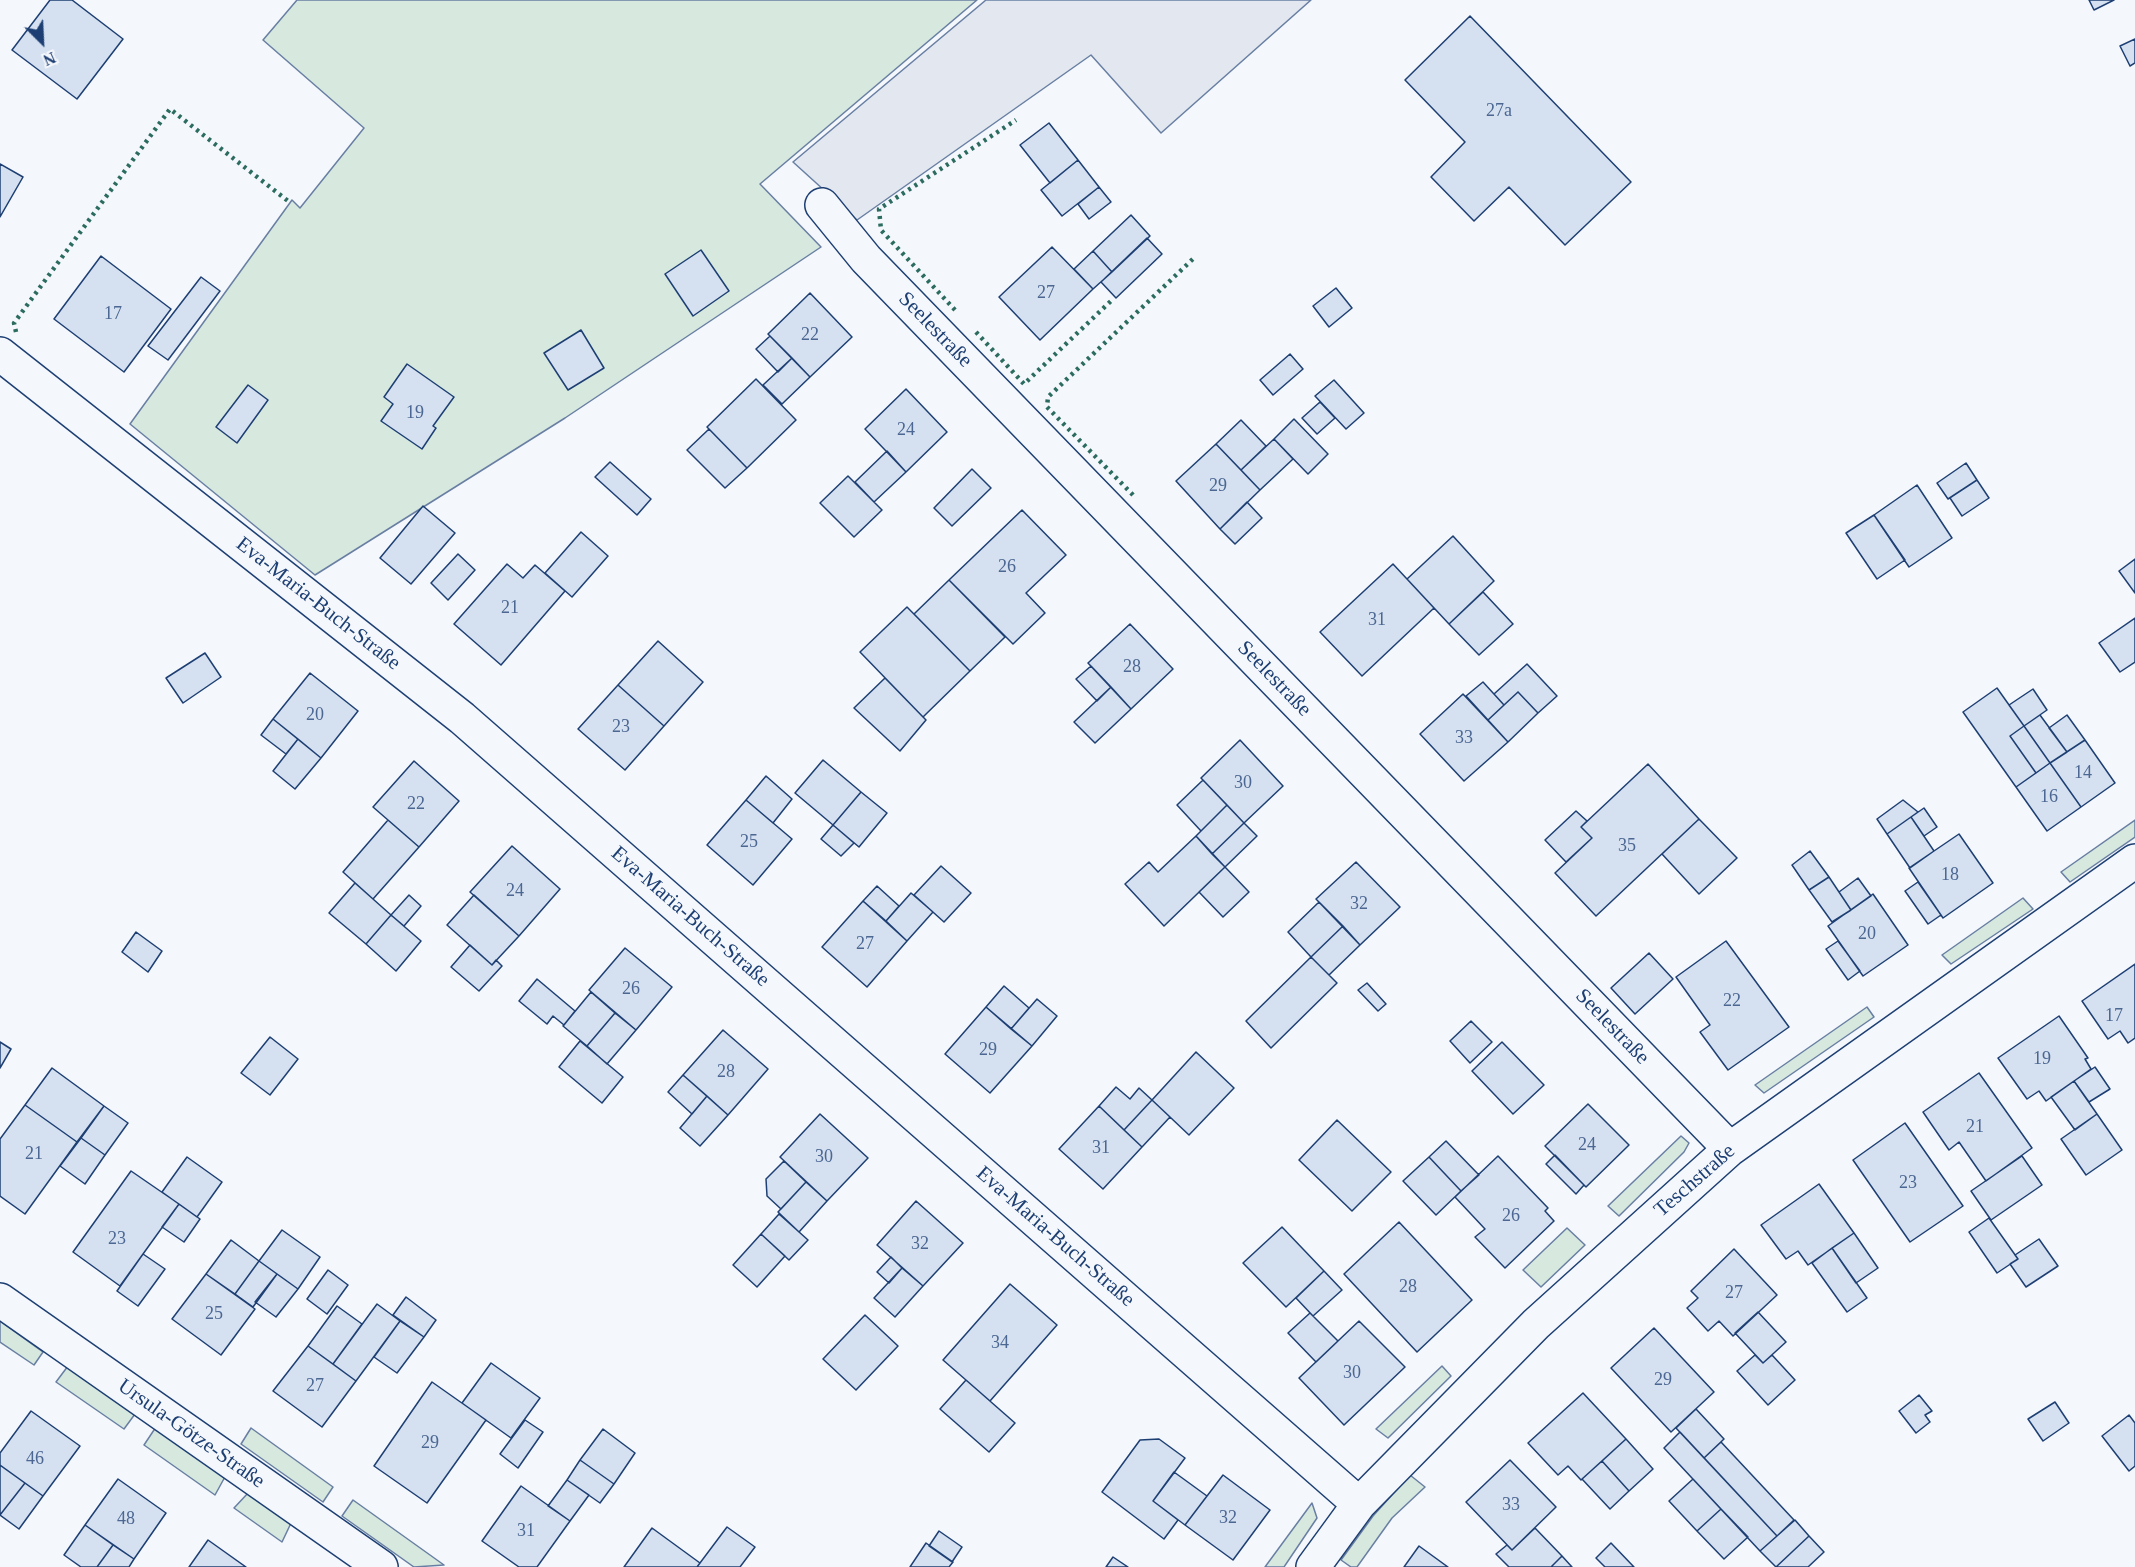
<!DOCTYPE html>
<meta charset="utf-8">
<style>
body{margin:0}
#map{position:relative;width:2135px;height:1567px;overflow:hidden;background:#f4f7fb;font-family:Georgia,serif}
canvas{display:block}
.north{position:absolute;left:12px;top:12px;width:60px;height:60px;-webkit-text-stroke:4px #f4f7fb;paint-order:stroke;rotate:156deg;font-size:16px;font-weight:700;line-height:24px;text-align:center;color:#1d3f73}
.north::after{content:'';display:block;margin:auto;width:21px;height:27px;background:#1d3f73;clip-path:polygon(50% 0,100% 100%,50% 72%,0 100%)}
</style>
<div id="map">
<canvas width="2135" height="1567"></canvas>
<div class="north">N</div>
</div>
<script>
const ctx = document.querySelector('canvas').getContext('2d');
ctx.lineJoin = 'round';
function fillPath(path, color) { ctx.fillStyle = color; ctx.fill(path, 'evenodd'); }
function strokePath(path, color, width, dash) { ctx.strokeStyle = color; ctx.lineWidth = width; ctx.lineCap = dash ? 'butt' : 'round'; ctx.setLineDash(dash || []); ctx.stroke(path); }
function drawText(font, color, halo, rows, align = 'center') {
  ctx.font = font + ' Georgia,serif'; ctx.lineWidth = 4.5; ctx.setLineDash([]); ctx.textBaseline = 'middle'; ctx.strokeStyle = halo; ctx.fillStyle = color; for (const [text, x, y, turn = 0] of rows) {
    ctx.save(); ctx.translate(x, y); ctx.rotate((+turn || 0) * Math.PI / 180); ctx.textAlign = isNaN(turn) ? turn : align; if (halo) ctx.strokeText(text, 0, 0); ctx.fillText(text, 0, 0); ctx.restore();
  }
}
const green = new Path2D(`
 M297 0H977L760 184 821 247 565 418 315 575 130 424 292 200 300 208 364 128 263 40Z
 M2135 820V837L2070 882 2061 872Z
 M2023 898 2033 909 1951 964 1942 955Z
 M1867 1007 1874 1017 1764 1093 1755 1085Z
 M1681 1136 1689 1143 1684 1152 1619 1216 1608 1206Z
 M1567 1228 1585 1245 1541 1287 1523 1270Z
 M0 1321 43 1352 34 1365 0 1342Z
 M68 1366 135 1414 124 1429 56 1382Z
 M1442 1366 1451 1376 1388 1438 1376 1429Z
 M156 1427 226 1475 215 1495 144 1445Z
 M251 1428 333 1487 323 1502 241 1444Z
 M1410 1475 1425 1487 1392 1518 1357 1567H1351L1341 1560 1373 1516Z
 M249 1492 292 1521 282 1542 234 1508Z
 M353 1500 444 1565 414 1567 342 1516Z
 M1312 1503 1317 1518 1284 1567H1265Z`);
fillPath(green, '#d7e8df');
strokePath(green, '#687fa3', 1.5);
const parking = new Path2D(`
 M986 0H1311L1161 133 1091 55 857 220 793 162Z`);
fillPath(parking, '#e3e8f0');
strokePath(parking, '#687fa3', 1.5);
const building = new Path2D(`
 M50 0H72L123 39 77 99 12 50Z
 M2089 0H2114L2094 10Z
 M1470 16 1631 182 1565 245 1509 187 1474 221 1431 177 1465 142 1405 80Z
 M2135 39V63L2130 66 2120 46Z
 M1049 123 1078 160 1050 183 1020 145Z
 M1078 160 1099 187 1062 216 1041 190Z
 M0 164 23 177 0 217Z
 M1099 187 1111 202 1089 219 1078 204Z
 M1131 215 1150 236 1112 272 1093 251Z
 M1147 238 1162 254 1116 298 1101 282Z
 M1052 247 1093 289 1040 340 999 297Z
 M701 250 729 291 693 316 665 274Z
 M1093 251 1112 272 1093 289 1074 269Z
 M101 256 171 309 124 372 54 319Z
 M201 277 220 291 168 360 148 346Z
 M1336 288 1352 308 1329 327 1313 306Z
 M810 293 852 337 810 377 768 334Z
 M581 330 604 368 568 390 544 353Z
 M770 336 792 358 778 372 756 349Z
 M1290 354 1303 369 1273 395 1260 380Z
 M792 358 810 377 782 404 763 385Z
 M407 364 454 397 433 426 436 428 422 449 381 421 393 404 384 397Z
 M756 379 796 420 747 468 707 427Z
 M1334 380 1364 413 1346 429 1315 396Z
 M248 385 268 400 237 443 216 427Z
 M906 389 947 432 906 472 865 429Z
 M1320 402 1335 418 1317 434 1302 418Z
 M1294 419 1328 454 1308 474 1274 439Z
 M1241 420 1266 446 1241 470 1216 444Z
 M709 429 747 468 725 488 687 450Z
 M1274 439 1293 459 1260 490 1241 470Z
 M1216 444 1260 490 1220 529 1176 481Z
 M887 451 906 472 874 502 855 482Z
 M610 462 651 499 637 515 595 477Z
 M1966 463 1977 480 1948 499 1937 483Z
 M972 469 991 488 952 526 934 508Z
 M848 476 882 510 854 537 820 503Z
 M1977 480 1989 498 1962 516 1950 498Z
 M1917 485 1952 538 1909 567 1874 515Z
 M1247 502 1262 518 1235 544 1220 529Z
 M423 506 455 533 411 584 380 558Z
 M1022 510 1066 555 1026 593 1045 613 1013 644 949 580Z
 M1874 515 1905 560 1877 579 1846 533Z
 M581 532 608 556 572 597 545 573Z
 M1453 536 1494 581 1449 624 1407 579Z
 M458 554 475 570 448 600 431 583Z
 M2135 559V593L2119 571Z
 M507 564 523 578 535 565 565 591 501 665 454 624Z
 M1393 564 1434 608 1362 676 1320 632Z
 M949 580 1005 637 970 671 914 614Z
 M1483 592 1513 624 1479 655 1449 624Z
 M907 607 970 671 923 717 860 652Z
 M2135 618V662L2120 672 2099 643Z
 M1130 624 1173 669 1131 709 1088 663Z
 M658 641 703 682 664 726 618 685Z
 M205 653 221 677 183 703 166 678Z
 M1527 664 1557 696 1538 713 1518 692 1504 705 1494 694Z
 M1091 666 1111 687 1097 701 1076 679Z
 M310 673 358 711 321 758 273 719Z
 M885 678 926 720 900 751 854 708Z
 M1483 682 1504 705 1488 720 1466 696Z
 M618 685 664 726 625 770 578 729Z
 M1111 687 1131 709 1095 743 1074 722Z
 M1997 688 2024 726 2010 736 2036 773 2016 787 1963 712Z
 M2033 689 2047 710 2024 726 2009 705Z
 M1518 692 1538 713 1508 742 1488 720Z
 M1463 694 1508 742 1464 781 1420 734Z
 M2040 715 2067 752 2050 763 2024 726Z
 M2067 715 2085 740 2067 752 2049 728Z
 M273 719 298 739 286 754 261 735Z
 M2024 726 2050 763 2036 773 2010 736Z
 M298 739 321 758 295 789 273 771Z
 M1240 740 1283 786 1244 823 1201 778Z
 M2085 740 2115 783 2081 807 2050 763Z
 M823 760 861 792 833 825 795 793Z
 M414 761 459 801 419 847 373 807Z
 M2050 763 2081 807 2047 831 2016 787Z
 M1648 764 1699 819 1596 916 1555 873 1592 838 1581 827Z
 M766 776 792 799 773 823 746 800Z
 M1203 780 1227 805 1201 831 1177 805Z
 M861 792 887 813 859 847 833 825Z
 M746 800 792 839 753 885 707 845Z
 M1903 800 1918 812 1887 834 1877 819Z
 M1227 805 1244 823 1212 854 1196 836Z
 M1924 808 1937 827 1924 836 1911 817Z
 M1576 811 1587 821 1581 827 1592 838 1566 862 1545 840Z
 M1911 817 1934 851 1910 868 1887 834Z
 M1699 819 1737 858 1699 894 1662 854Z
 M388 820 419 847 373 899 343 872Z
 M1244 823 1257 836 1225 867 1212 854Z
 M833 825 854 843 841 856 821 839Z
 M1959 834 1993 883 1943 918 1909 868Z
 M1196 836 1225 867 1164 926 1125 884 1149 862 1158 872Z
 M512 846 560 889 519 936 470 892Z
 M1810 851 1829 877 1809 890 1792 865Z
 M1356 862 1400 907 1360 945 1316 899Z
 M941 866 971 893 944 922 914 895Z
 M1225 867 1249 892 1223 917 1199 892Z
 M1829 877 1851 910 1832 922 1809 890Z
 M1858 878 1871 896 1851 910 1839 892Z
 M1918 882 1941 915 1928 924 1905 891Z
 M355 883 391 915 366 944 329 913Z
 M877 886 899 906 886 921 863 901Z
 M911 893 933 912 907 941 886 921Z
 M1873 894 1908 945 1863 976 1828 926Z
 M409 895 421 906 404 926 391 915Z
 M474 895 519 936 492 965 447 925Z
 M863 901 907 941 867 987 822 947Z
 M1319 902 1343 926 1311 957 1288 932Z
 M391 915 421 941 396 971 366 944Z
 M1343 926 1360 945 1329 975 1311 957Z
 M136 932 162 951 148 972 122 952Z
 M1726 941 1789 1027 1728 1070 1700 1032 1710 1025 1676 977Z
 M1838 941 1860 971 1848 980 1826 949Z
 M470 945 492 965 496 960 502 966 479 991 451 967Z
 M625 948 672 987 636 1030 589 990Z
 M1649 953 1673 979 1635 1014 1611 988Z
 M1311 957 1337 983 1271 1048 1246 1021Z
 M2135 964V1038L2128 1043 2120 1031 2108 1039 2082 1001Z
 M537 979 575 1011 564 1025 553 1016 547 1024 519 1001Z
 M1367 983 1386 1004 1378 1011 1358 990Z
 M1004 986 1029 1008 1011 1029 986 1007Z
 M591 992 615 1013 587 1046 563 1026Z
 M1037 999 1057 1016 1032 1046 1011 1029Z
 M986 1007 1032 1046 990 1093 945 1054Z
 M615 1013 636 1030 607 1064 587 1046Z
 M2059 1016 2088 1058 2085 1059 2091 1069 2046 1101 2039 1091 2027 1099 1998 1058Z
 M1471 1021 1492 1042 1470 1063 1450 1041Z
 M723 1030 768 1069 728 1115 683 1075Z
 M270 1037 298 1059 270 1095 241 1073Z
 M580 1041 623 1077 602 1103 559 1067Z
 M0 1042 11 1049 0 1068Z
 M1502 1042 1544 1085 1513 1114 1472 1071Z
 M1196 1052 1234 1088 1189 1135 1152 1100Z
 M2095 1067 2110 1089 2089 1102 2074 1081Z
 M52 1068 104 1106 77 1142 25 1105Z
 M1979 1073 2032 1148 1986 1181 1959 1142 1949 1150 1923 1112Z
 M683 1075 707 1096 692 1114 668 1092Z
 M2074 1081 2097 1114 2075 1130 2051 1097Z
 M1116 1087 1130 1099 1139 1088 1152 1100 1124 1130 1099 1106Z
 M707 1096 728 1115 700 1146 680 1128Z
 M1152 1100 1170 1117 1142 1147 1124 1130Z
 M1588 1104 1629 1145 1586 1187 1545 1146Z
 M25 1105 77 1142 25 1214 0 1196V1139Z
 M104 1106 128 1123 105 1155 81 1138Z
 M1099 1106 1142 1147 1103 1189 1059 1149Z
 M820 1114 868 1158 827 1201 780 1157Z
 M2097 1114 2122 1150 2086 1175 2061 1139Z
 M1337 1120 1391 1172 1352 1211 1299 1160Z
 M1905 1123 1963 1206 1910 1242 1853 1160Z
 M81 1138 105 1155 85 1184 60 1166Z
 M1446 1141 1479 1175 1461 1191 1429 1157Z
 M1555 1155 1584 1185 1576 1194 1546 1164Z
 M1498 1156 1548 1208 1545 1211 1554 1221 1505 1268 1475 1237 1485 1229 1455 1197Z
 M2022 1156 2042 1185 1991 1220 1971 1191Z
 M187 1157 222 1182 197 1217 162 1192Z
 M1429 1157 1461 1191 1436 1215 1403 1181Z
 M784 1161 806 1182 781 1209 767 1196 766 1179Z
 M131 1171 179 1204 120 1286 73 1252Z
 M806 1182 827 1201 799 1232 778 1212Z
 M1819 1184 1854 1233 1808 1265 1798 1251 1786 1259 1761 1225Z
 M916 1201 963 1243 923 1286 877 1245Z
 M179 1204 200 1219 184 1242 162 1227Z
 M779 1214 808 1240 789 1260 761 1234Z
 M1989 1218 2018 1259 1997 1273 1969 1232Z
 M1399 1222 1472 1300 1417 1352 1344 1274Z
 M1282 1227 1324 1271 1286 1307 1243 1263Z
 M282 1230 320 1257 298 1289 259 1261Z
 M1854 1233 1878 1268 1856 1283 1832 1248Z
 M761 1234 785 1256 757 1287 733 1265Z
 M2039 1239 2058 1266 2026 1287 2010 1264 2018 1259 2015 1255Z
 M231 1240 259 1261 235 1294 206 1274Z
 M1832 1248 1867 1298 1847 1312 1812 1263Z
 M1734 1249 1777 1295 1733 1336 1719 1321 1708 1331 1687 1308 1698 1298 1691 1291Z
 M143 1254 165 1269 138 1306 117 1291Z
 M891 1257 902 1268 889 1283 877 1272Z
 M259 1261 277 1274 253 1307 235 1294Z
 M902 1268 923 1286 895 1317 874 1298Z
 M328 1270 348 1285 327 1314 307 1299Z
 M1324 1271 1342 1290 1313 1316 1296 1298Z
 M206 1274 255 1309 221 1355 172 1319Z
 M277 1274 298 1289 276 1317 255 1302Z
 M1010 1284 1057 1325 990 1401 943 1360Z
 M406 1297 436 1320 424 1337 393 1315Z
 M377 1304 400 1321 356 1381 333 1364Z
 M337 1306 362 1324 333 1364 308 1346Z
 M1758 1312 1786 1342 1763 1363 1735 1333Z
 M1310 1313 1338 1341 1316 1362 1288 1333Z
 M865 1315 898 1346 856 1390 823 1359Z
 M400 1321 424 1337 397 1373 374 1357Z
 M1359 1321 1405 1367 1344 1425 1299 1378Z
 M1654 1328 1714 1392 1671 1432 1611 1368Z
 M308 1346 356 1381 322 1427 273 1391Z
 M1755 1355 1763 1363 1772 1355 1795 1380 1768 1405 1737 1371Z
 M491 1363 540 1398 511 1438 462 1403Z
 M966 1380 1015 1423 989 1452 940 1409Z
 M432 1382 486 1420 427 1503 374 1466Z
 M1583 1393 1626 1439 1581 1480 1568 1466 1558 1475 1528 1443Z
 M1919 1395 1932 1411 1925 1415 1930 1422 1916 1433 1899 1411Z
 M2055 1402 2069 1423 2043 1441 2028 1419Z
 M1696 1409 1724 1439 1704 1458 1676 1428Z
 M31 1411 80 1446 43 1496 0 1465V1453Z
 M2129 1415 2135 1423V1466L2129 1471 2102 1436Z
 M525 1420 543 1432 518 1468 500 1454Z
 M603 1429 635 1453 614 1484 580 1460Z
 M1680 1432 1777 1536 1760 1551 1664 1448Z
 M1159 1439 1185 1458 1153 1501 1178 1520 1164 1539 1102 1492 1140 1440Z
 M1626 1439 1653 1469 1629 1491 1602 1461Z
 M1721 1442 1794 1520 1777 1536 1704 1458Z
 M580 1460 614 1484 600 1503 567 1480Z
 M1510 1460 1556 1507 1512 1550 1466 1502Z
 M1602 1461 1629 1491 1610 1509 1582 1479Z
 M0 1465 25 1483 0 1515Z
 M1174 1472 1207 1496 1185 1525 1153 1501Z
 M1223 1475 1270 1510 1233 1560 1185 1525Z
 M118 1479 166 1513 134 1559 85 1525Z
 M1693 1479 1721 1509 1697 1531 1669 1501Z
 M567 1480 589 1495 570 1521 548 1506Z
 M25 1483 43 1496 19 1529 0 1515Z
 M521 1486 570 1521 537 1567H519L482 1541Z
 M1721 1509 1748 1537 1724 1559 1697 1531Z
 M1795 1520 1809 1536 1776 1567 1760 1551Z
 M85 1525 113 1545 97 1567H81L64 1555Z
 M727 1527 755 1547 740 1567H697Z
 M652 1528 700 1563 697 1567H624Z
 M1535 1528 1562 1556 1551 1567H1509L1496 1554 1507 1545 1512 1550Z
 M939 1531 962 1547 952 1562 929 1546Z
 M1809 1536 1824 1552 1808 1567H1776Z
 M208 1540 246 1567H189Z
 M926 1543 953 1562 949 1567H910Z
 M1611 1543 1634 1567H1605L1596 1558Z
 M113 1545 134 1559 129 1567H97Z
 M1419 1546 1448 1567H1404Z
 M1562 1556 1572 1567H1551Z
 M1113 1557 1128 1567H1106Z`);
fillPath(building, '#d5e0f0');
strokePath(building, '#1d3f73', 1.5);
const minor = new Path2D(`
 M822 205 866 259 1730 1149
 M0 354 462 718 1359 1504
 M0 1300 381 1567
 M1313 1567 1359 1504 1536 1324 1730 1149 2135 861`);
strokePath(minor, '#1d3f73', 36);
strokePath(minor, '#f4f7fb', 33);
strokePath(new Path2D(`
 M955 310 881 230 879 209 1016 120
 M16 332 14 323 170 109 288 201
 M976 332 1024 384 1113 299
 M1133 495 1047 407 1048 397 1195 257`), '#2c6c60', 4.5, [3, 4.5]);
drawText('18px', '#4b6792', null, [
 ["27a",1499,111],
 ["27",1046,293],
 ["17",113,314],
 ["22",810,335],
 ["19",415,413],
 ["24",906,430],
 ["29",1218,486],
 ["26",1007,567],
 ["21",510,608],
 ["31",1377,620],
 ["28",1132,667],
 ["20",315,715],
 ["23",621,727],
 ["33",1464,738],
 ["14",2083,773],
 ["30",1243,783],
 ["16",2049,797],
 ["22",416,804],
 ["25",749,842],
 ["35",1627,846],
 ["18",1950,875],
 ["24",515,891],
 ["32",1359,904],
 ["20",1867,934],
 ["27",865,944],
 ["26",631,989],
 ["22",1732,1001],
 ["17",2114,1016],
 ["29",988,1050],
 ["19",2042,1059],
 ["28",726,1072],
 ["21",1975,1127],
 ["24",1587,1145],
 ["31",1101,1148],
 ["21",34,1154],
 ["30",824,1157],
 ["23",1908,1183],
 ["26",1511,1216],
 ["23",117,1239],
 ["32",920,1244],
 ["28",1408,1287],
 ["27",1734,1293],
 ["25",214,1314],
 ["34",1000,1343],
 ["30",1352,1373],
 ["29",1663,1380],
 ["27",315,1386],
 ["29",430,1443],
 ["46",35,1459],
 ["33",1511,1505],
 ["32",1228,1518],
 ["48",126,1519],
 ["31",526,1531]
]);
drawText('21px', '#1d3f73', '#f4f7fb', [
 ["Seelestraße",935,330,46],
 ["Eva-Maria-Buch-Straße",318,604,38],
 ["Seelestraße",1274,679,46],
 ["Eva-Maria-Buch-Straße",690,917,41],
 ["Seelestraße",1612,1027,46],
 ["Teschstraße",1695,1181,-41],
 ["Eva-Maria-Buch-Straße",1055,1237,41],
 ["Ursula-Götze-Straße",191,1434,35]
]);
</script>
